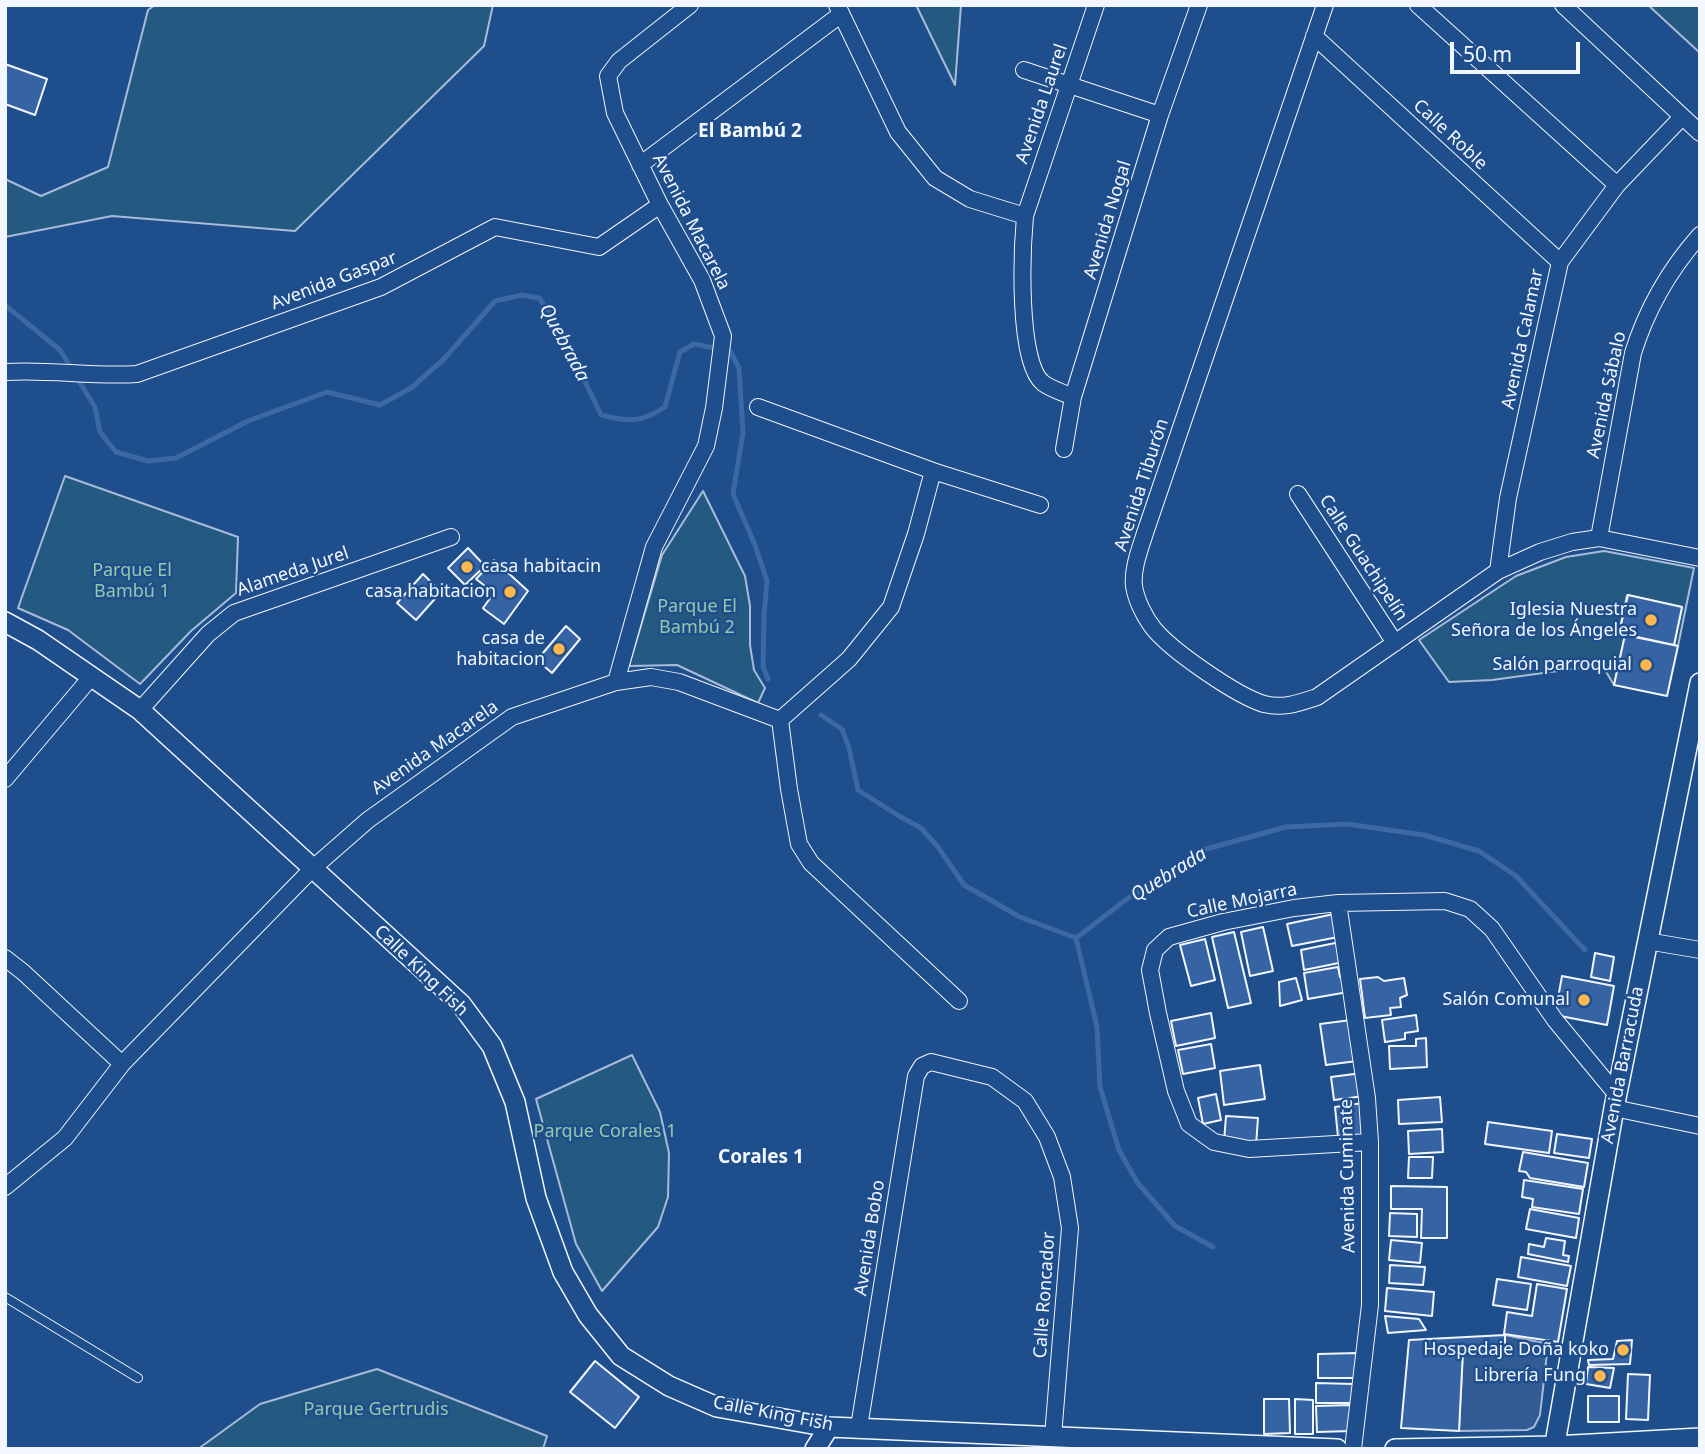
<!DOCTYPE html>
<meta charset="utf-8">
<style>
body{margin:0}
#map{position:relative;width:1705px;height:1454px;overflow:hidden;background:#1f4e8c;font-family:"Noto Sans",sans-serif}
canvas{display:block}
.frame{position:absolute;inset:0;border:7px solid #f2f6ff;pointer-events:none}
.scale{position:absolute;left:1450px;top:42px;width:130px;height:32px;box-sizing:border-box;border:4px solid #f2f6ff;border-top:0;padding-left:9px;font-size:21px;line-height:24px;white-space:nowrap;color:#f2f6ff;-webkit-text-stroke:5px #1f4e8c;paint-order:stroke}
</style>
<div id="map">
<canvas width="1705" height="1454"></canvas>
<div class="frame"></div>
<div class="scale">50 m</div>
</div>
<script>
const ctx = document.querySelector('canvas').getContext('2d');
ctx.lineJoin = 'round';
function fillPath(path, color) { ctx.fillStyle = color; ctx.fill(path, 'evenodd'); }
function strokePath(path, color, width, dash) { ctx.strokeStyle = color; ctx.lineWidth = width; ctx.lineCap = dash ? 'butt' : 'round'; ctx.setLineDash(dash || []); ctx.stroke(path); }
function drawText(font, color, halo, rows, align = 'center') {
  ctx.font = font + ' "Noto Sans",sans-serif'; ctx.lineWidth = 5; ctx.setLineDash([]); ctx.textBaseline = 'middle'; ctx.strokeStyle = halo; ctx.fillStyle = color; for (const [text, x, y, turn = 0] of rows) {
    ctx.save(); ctx.translate(x, y); ctx.rotate((+turn || 0) * Math.PI / 180); ctx.textAlign = isNaN(turn) ? turn : align; if (halo) ctx.strokeText(text, 0, 0); ctx.fillText(text, 0, 0); ctx.restore();
  }
}
const green = new Path2D(`
 M155 5H493L484 46 295 231 112 216 5 237V179L41 196 108 167 148 10Z
 M916 5H961L955 85Z
 M1648 5H1700V53Z
 M65 476 238 537 236 593 191 631 140 684 68 630 18 608Z
 M703 491 745 576 750 606V645L754 670 765 688 758 703 677 665 629 666 662 555Z
 M1604 551 1694 568 1678 646 1674 645 1682 607 1627 595 1619 633 1625 635 1614 685 1602 665 1492 680 1449 682 1419 640 1516 576 1566 557Z
 M632 1055 660 1112 669 1153 668 1197 658 1227 602 1291 576 1244 536 1099Z
 M377 1369 547 1436 543 1449H198L260 1404Z`);
fillPath(green, '#245a82');
strokePath(green, '#a8bbd7', 2);
const parking = new Path2D(`
 M1505 1335 1548 1344 1540 1415 1534 1427 1527 1430 1459 1431 1463 1350 1504 1352Z`);
fillPath(parking, '#305b95');
strokePath(parking, '#a8bbd7', 2);
strokePath(new Path2D(`
 M5 305 60 350 72 369
 M77 378 95 407 100 432 116 452 148 461 176 458 248 421 327 392 380 405 411 388 444 359 495 301 522 295 539 298 557 323 601 415C628 422 641 423 665 407L680 352 694 344 730 351 739 368 743 433 733 494 755 545 767 581 764 615 763 666 768 679
 M821 715 842 729 849 748 858 790 899 816 921 828 938 847 964 885 1020 917 1076 938
 M1076 938 1127 899 1199 851 1286 827 1347 824 1424 835 1479 851 1516 876 1585 950
 M1076 938 1097 1027 1100 1087 1119 1150 1137 1182 1175 1226 1213 1247`), '#3b69a3', 5);
const building = new Path2D(`
 M5 64 47 79 35 115 5 104Z
 M468 548 485 566 465 585 448 568Z
 M494 560 528 591 504 624 485 610 483 608 494 593 476 579Z
 M423 574 441 592 416 620 397 603Z
 M1628 595 1682 607 1674 645 1619 633Z
 M566 626 580 639 552 673 537 660Z
 M1625 635 1678 646 1667 696 1614 685Z
 M1334 914 1338 937 1292 946 1287 924Z
 M1263 927 1273 971 1250 976 1241 932Z
 M1234 932 1251 1003 1228 1008 1212 937Z
 M1205 939 1215 980 1191 986 1180 945Z
 M1340 942 1344 962 1304 970 1301 950Z
 M1595 953 1614 957 1610 981 1591 977Z
 M1338 967 1340 977 1346 978 1348 992 1308 999 1304 973Z
 M1562 976 1614 986 1607 1025 1555 1015Z
 M1378 977 1384 981 1404 978 1407 995 1400 998 1401 1007 1390 1008 1391 1015 1365 1018 1360 979Z
 M1296 978 1302 1000 1280 1006 1279 982Z
 M1211 1013 1215 1038 1176 1046 1171 1021Z
 M1416 1015 1418 1031 1405 1033V1039L1385 1042 1382 1020Z
 M1351 1020 1357 1061 1326 1065 1320 1024Z
 M1426 1038 1427 1067 1390 1069 1389 1046H1416V1039Z
 M1211 1044 1215 1068 1183 1074 1178 1050Z
 M1260 1065 1265 1099 1224 1105 1220 1071Z
 M1362 1073 1364 1096 1334 1100 1331 1077Z
 M1216 1094 1221 1120 1203 1124 1198 1098Z
 M1440 1097 1442 1122 1399 1124 1398 1100Z
 M1363 1103 1367 1134 1338 1137 1335 1107Z
 M1226 1116 1258 1118 1256 1145 1224 1142Z
 M1488 1122 1552 1131 1549 1153 1485 1144Z
 M1442 1129 1443 1152 1409 1154 1408 1131Z
 M1557 1134 1592 1139 1589 1158 1554 1153Z
 M1523 1152 1588 1163 1584 1187 1530 1178 1526 1172 1519 1171Z
 M1409 1157H1433L1432 1178H1408Z
 M1524 1180 1583 1189 1579 1214 1532 1207 1533 1199 1522 1197Z
 M1391 1186 1447 1187V1238H1421L1422 1209H1391Z
 M1530 1209 1579 1218 1576 1238 1526 1229Z
 M1390 1213 1417 1214V1237L1389 1236Z
 M1546 1238 1565 1241 1563 1255 1569 1256 1568 1262 1528 1254 1529 1244 1544 1247Z
 M1391 1240 1422 1243 1420 1263 1389 1260Z
 M1521 1257 1571 1266 1567 1286 1518 1277Z
 M1390 1265 1425 1267 1423 1285 1389 1283Z
 M1497 1279 1531 1284 1527 1310 1493 1305Z
 M1537 1284 1567 1289 1558 1342 1504 1334 1507 1312 1532 1316Z
 M1387 1288 1434 1292 1432 1316 1385 1311Z
 M1385 1316 1419 1319 1426 1330 1388 1333Z
 M1505 1335V1352L1463 1350 1459 1431 1401 1428 1409 1340Z
 M1632 1340 1630 1364 1589 1365 1588 1360 1613 1359 1617 1341Z
 M1357 1353V1378H1318V1354Z
 M595 1361 639 1397 615 1428 570 1392Z
 M1588 1367 1614 1368 1610 1388 1586 1384Z
 M1628 1374 1650 1375 1648 1420 1626 1419Z
 M1316 1383 1354 1384 1353 1403H1316Z
 M1588 1396H1619V1422H1588Z
 M1264 1399H1289L1290 1433 1264 1434Z
 M1295 1399 1313 1400V1434H1295Z
 M1350 1405 1351 1431 1317 1432 1316 1406Z`);
fillPath(building, '#3563a3');
strokePath(building, '#f2f6ff', 2);
const service = new Path2D(`
 M5 1297 138 1378`);
const minor = new Path2D(`
 M837 5 898 132 935 178 970 199 1025 216C1022 249 1017 362 1043 383 1051 389 1064 393 1073 397
 M1325 5 1145 533C1140 549 1132 569 1134 586 1136 600 1145 618 1154 629 1172 651 1237 696 1264 704 1283 709 1299 703 1317 697L1498 571 1540 552 1572 542 1599 538 1700 558
 M1418 5 1617 185
 M1563 5 1700 133
 M1314 36 1560 262
 M1024 70 1160 115
 M640 165 840 15
 M1025 216 1096 5
 M5 372C49 369 93 377 137 374L381 287 495 227 599 247 660 205
 M758 407 933 471 1040 505
 M1064 449 1073 397 1160 115 1199 5
 M1298 494 1395 643
 M1599 538 1633 353C1647 308 1669 270 1700 235
 M1498 571 1508 498 1560 262 1617 185 1682 117
 M616 682 654 547 706 446 714 408 723 336 702 280 660 205 615 113 608 76 619 61 690 5
 M140 710 208 634 234 613 451 537
 M780 720 849 659 891 607 916 534 933 471
 M5 779 92 676
 M1338 903 1367 1098 1370 1142V1305L1353 1449
 M1647 941 1700 950
 M5 958 23 972 122 1064
 M1614 1108 1700 1126
 M1370 1142 1249 1149 1214 1142 1189 1124 1176 1091 1158 1013 1150 970 1155 950 1169 937 1223 922 1294 908 1338 903 1445 901 1470 909 1492 929 1555 1020 1617 1095
 M5 1187 65 1138 122 1064 312 869 368 820 512 717 616 682 651 677 679 682 780 720 789 789 799 844 811 863 959 1001
 M859 1427 916 1076 922 1066 931 1062 992 1077 1025 1101 1047 1137 1062 1177 1070 1228 1053 1436`);
const tertiary = new Path2D(`
 M5 622 38 640 140 710 461 1004 492 1046 515 1102 536 1198 563 1272 588 1315 621 1356 669 1386 717 1407 829 1427 1337 1449
 M815 1449 829 1427
 M1395 1449 1555 1446 1700 1438
 M1554 1449 1614 1108 1700 683`);
strokePath(service, '#f2f6ff', 10);
strokePath(minor, '#f2f6ff', 18);
strokePath(tertiary, '#f2f6ff', 22);
strokePath(service, '#1f4e8c', 8);
strokePath(minor, '#1f4e8c', 16);
strokePath(tertiary, '#1f4e8c', 19);
for (const [x, y, r, color] of [
 [467,567,7,"#ffb74d"],
 [510,592,7,"#ffb74d"],
 [1651,620,7,"#ffb74d"],
 [559,649,7,"#ffb74d"],
 [1646,665,7,"#ffb74d"],
 [1584,1000,7,"#ffb74d"],
 [1623,1350,7,"#ffb74d"],
 [1600,1376,7,"#ffb74d"]
]) { const dot = new Path2D(); dot.arc(x, y, r, 0, 2 * Math.PI); ctx.fillStyle = color; ctx.fill(dot); strokePath(dot, '#1f4e8c', 2.5); }
drawText('18px', '#f2f6ff', '#1f4e8c', [
 ["Avenida Laurel",1042,104,-71],
 ["Calle Roble",1450,135,43],
 ["Avenida Nogal",1108,220,-73],
 ["Avenida Macarela",691,222,63],
 ["Avenida Gaspar",334,281,-21],
 ["Avenida Calamar",1523,339,-78],
 ["Avenida Sábalo",1607,395,-78],
 ["Avenida Tiburón",1142,485,-72],
 ["Calle Guachipelín",1363,558,57],
 ["Alameda Jurel",293,572,-19],
 ["Avenida Macarela",435,748,-35],
 ["Calle Mojarra",1242,901,-12],
 ["Calle King Fish",421,971,44],
 ["Avenida Barracuda",1623,1065,-79],
 ["Avenida Cuminate",1348,1176,-91],
 ["Avenida Bobo",870,1238,-81],
 ["Calle Roncador",1045,1295,-86],
 ["Calle King Fish",773,1414,11]
]);
drawText('18px', '#f2f6ff', '#1f4e8c', [
 ["casa habitacin",481,567,"left"],
 ["casa habitacion",496,592],
 ["Iglesia Nuestra",1637,610],
 ["Señora de los Ángeles",1637,631],
 ["casa de",545,639],
 ["habitacion",545,660],
 ["Salón parroquial",1632,665],
 ["Salón Comunal",1570,1000],
 ["Hospedaje Doña koko",1609,1350],
 ["Librería Fung",1586,1376]
], 'right');
drawText('18px', '#97c8a6', '#1f4e8c', [
 ["Parque El",132,571],
 ["Bambú 1",132,592],
 ["Parque El",697,607],
 ["Bambú 2",697,628],
 ["Parque Corales 1",605,1132],
 ["Parque Gertrudis",376,1410]
]);
drawText('bold 19px', '#f2f6ff', '#1f4e8c', [
 ["El Bambú 2",750,132],
 ["Corales 1",761,1158]
]);
drawText('italic 19px', '#f2f6ff', '#1f4e8c', [
 ["Quebrada",564,343,62],
 ["Quebrada",1169,875,-32]
]);
</script>
